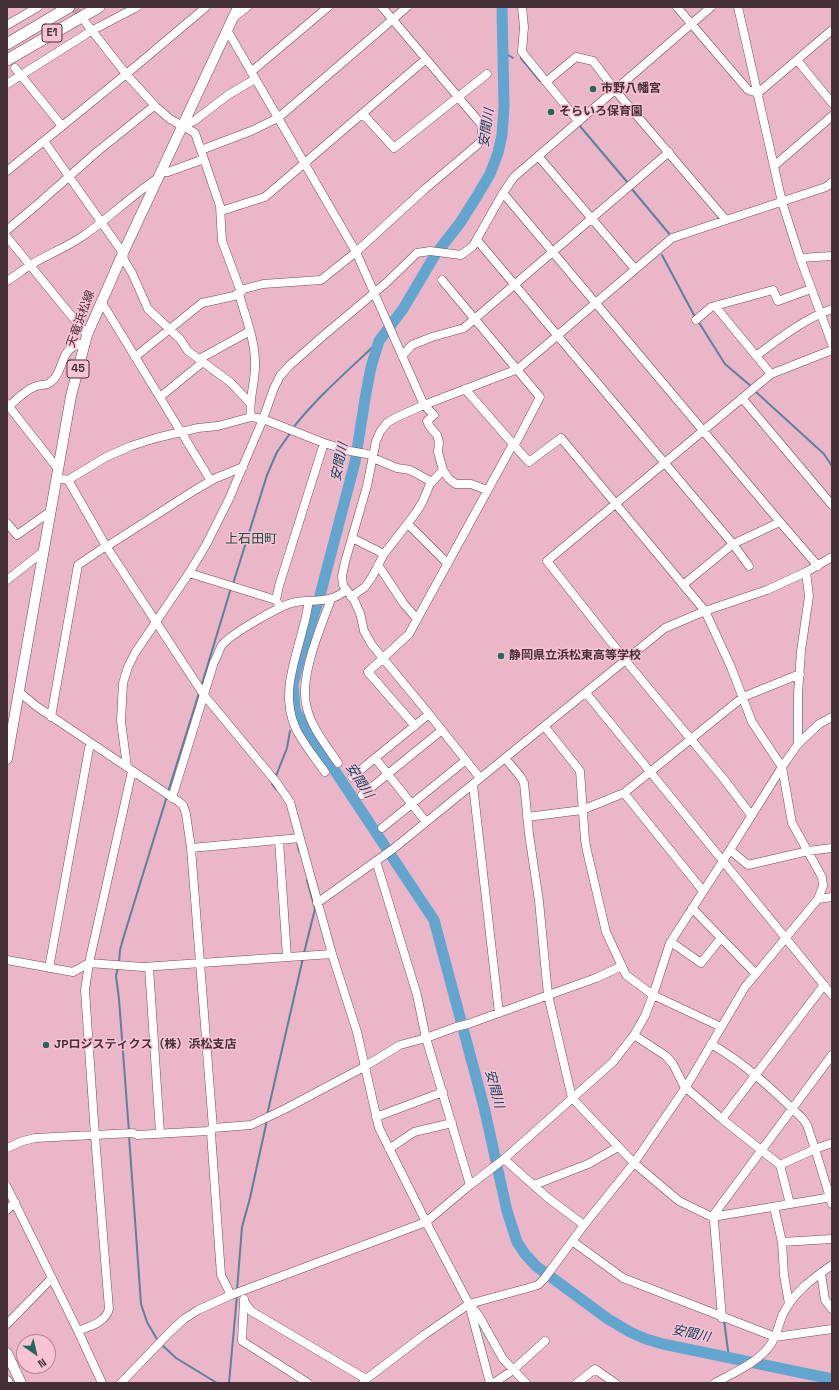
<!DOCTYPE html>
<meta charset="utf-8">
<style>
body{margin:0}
#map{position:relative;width:839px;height:1390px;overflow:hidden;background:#ebb6c7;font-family:"Space Grotesk",sans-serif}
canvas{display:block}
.frame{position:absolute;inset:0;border:8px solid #442f36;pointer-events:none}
.north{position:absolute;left:16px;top:1334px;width:40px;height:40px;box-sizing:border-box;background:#f8c3d4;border:1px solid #b08895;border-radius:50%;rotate:146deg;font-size:11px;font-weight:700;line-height:16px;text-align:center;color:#442f36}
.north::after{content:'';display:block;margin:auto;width:14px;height:18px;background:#226759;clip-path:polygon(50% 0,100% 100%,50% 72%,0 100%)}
</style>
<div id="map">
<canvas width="839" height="1390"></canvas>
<div class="frame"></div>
<div class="north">N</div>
</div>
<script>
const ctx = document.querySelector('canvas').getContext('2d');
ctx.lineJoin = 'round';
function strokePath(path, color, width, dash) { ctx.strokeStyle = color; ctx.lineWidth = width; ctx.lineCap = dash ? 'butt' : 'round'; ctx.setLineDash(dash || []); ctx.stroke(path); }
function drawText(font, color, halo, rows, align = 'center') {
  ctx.font = font + ' "Space Grotesk","Noto Sans JP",sans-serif'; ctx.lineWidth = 3; ctx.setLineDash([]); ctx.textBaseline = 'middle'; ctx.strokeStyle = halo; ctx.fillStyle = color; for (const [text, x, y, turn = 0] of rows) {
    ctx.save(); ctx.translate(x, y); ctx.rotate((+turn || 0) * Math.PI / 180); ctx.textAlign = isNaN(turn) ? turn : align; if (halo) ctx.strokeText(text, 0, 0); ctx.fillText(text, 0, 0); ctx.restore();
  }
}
strokePath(new Path2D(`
 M503 52 513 58
 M521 58 540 81
 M579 125 628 183
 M631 188 671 236
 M662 255 695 317
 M698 321 725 364 752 387
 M756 392 824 454 832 466
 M293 428C317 397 351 368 379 341
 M233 584 267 475 277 452 291 432
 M201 687 231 588
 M276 776 287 748 290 731
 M273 782 272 784 277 790
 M168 792 199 693
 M297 841 299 851
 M304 953 315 909 307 880
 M119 962 120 950 123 939 167 796
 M118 967 116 976 119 999 129 1132
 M267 1115 303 958
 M129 1136 141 1304 147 1322 158 1341
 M237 1290 242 1227 250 1198 267 1120
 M724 1320 729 1358
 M161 1344 176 1358 217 1383
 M229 1383 237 1295`), '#5982a2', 2);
strokePath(new Path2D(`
 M502 7 504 107 502 135 498 153 490 174 477 196 460 223 435 255 403 309 379 341 371 367 366 393 355 462 319 599 300 657 293 685 295 710 309 734 329 762 434 920 484 1107 507 1211 517 1242 525 1254 536 1266 608 1319 630 1332 646 1339 663 1344 832 1379`), '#62a6d0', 11);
strokePath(new Path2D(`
 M73 7 84 20`), '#ca9baa', 8, [8, 4]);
const minor = new Path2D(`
 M522 7 524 27 522 52 578 121
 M677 7 748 90 758 93 832 30
 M738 7 782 202 800 258 832 344
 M233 18 247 7
 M86 23 126 74 156 107 170 119 195 133 220 206 222 241 241 292
 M7 25 38 7
 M227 30 356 252 424 405 434 415 427 421 430 427 437 435 439 442 438 452 443 470 449 479 456 484H471L487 490
 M797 60 832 103
 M15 68 62 126
 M251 72 328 7
 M546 82 576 57 593 61 615 90 725 219
 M7 84 91 31 137 7
 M363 114 394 148 487 74
 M182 126 194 121 228 95 255 79
 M44 141 123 253 124 260 132 273 148 309 180 339 188 351 230 382 250 403
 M201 150 251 131 278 118 407 7
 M538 156 635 269
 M774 166 832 116
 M7 171 136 66 206 7
 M161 172H168L204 159
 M503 193 780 522 818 566
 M221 211 265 197 426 59
 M7 230 39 203 98 151 154 106
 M7 237 87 335
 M477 240 733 544 749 566
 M800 258 832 256
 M442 280 540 397 517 441 513 444 529 462 561 438 705 611 731 667 752 722 782 767 792 823 822 877 823 886 818 899
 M7 281C16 276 23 269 32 264 49 254 67 247 83 236 109 218 131 196 158 178
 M239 294C245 316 255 339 255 363 256 381 248 399 251 417
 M101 301 211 481
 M715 306 771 374
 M696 320 711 307 773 290 778 301 811 289
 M402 356 412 345 432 337 464 328 669 152
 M756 356C780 338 804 319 832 309
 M135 357 202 303 234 296 244 289 263 284 321 280 356 252 425 189 483 140 481 124 382 7
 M199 359 214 351 250 331
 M160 397 203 362
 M742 398 832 505
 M7 404 58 469
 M7 408C15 401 24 391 34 387 42 383 46 388 54 379 65 366 60 346 85 343
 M373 458 397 468 410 470 432 482
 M57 478 68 480 106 546 204 695 277 783 290 802 332 954 357 1032 379 1128 426 1222 469 1304 490 1383
 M68 480 106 457 131 446 156 438 198 428 218 426 251 417 263 419 324 443 350 451 367 454
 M7 523 17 535 51 511
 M408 524 447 563
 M352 538 384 554
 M378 565 404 604 417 619
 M189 573 276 600
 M7 580 44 551
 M683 585 733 544 780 522
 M351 597 365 587 372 577 384 554 415 514 422 503 430 484 443 470
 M331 599C321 627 300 674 306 704 310 726 326 745 338 763
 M309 601C307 610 306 619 303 628 295 662 280 695 296 729 304 745 315 758 325 772
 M280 607 276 600 279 586 324 443
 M18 691 36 706 179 802 183 805 186 814 191 848 213 1128 211 1133 221 1275 231 1295
 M586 693 832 995
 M51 717 78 565 106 546 109 545 195 490 216 478 243 467
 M415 726 368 672 409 634 513 444 465 389
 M545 727 580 771 585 840 587 851 606 932 626 975 653 995 721 1027
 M798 744V694L801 651 809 596 806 572
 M505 758 520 776 524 783 529 834 539 901 548 995 572 1098 634 1163 679 1201 712 1217 832 1197
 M127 767 121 721 123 683 128 667 135 653 189 573 206 545 229 499 263 419 274 388 280 376 290 365 323 336 386 283 417 253 430 251 461 255 473 246 503 193 514 177 711 7
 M352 777 375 758
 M480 778 429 714 372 645 364 631 360 613 354 600 343 585 342 576 345 562 367 486 376 441 380 432 387 423 395 418 424 405 518 369 672 238 826 187 832 182
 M473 785 499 1013
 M624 793 703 891
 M362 795 442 730
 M172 798 214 662C217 657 219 650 222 645 231 634 282 604 296 602 315 599 330 604 346 590
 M751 815 723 778 626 661 547 561 771 374 832 350
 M527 817 582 810 624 793 743 697 800 674
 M426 822 375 758 429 714
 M382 828 466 760
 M279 840 287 957
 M191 848 300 838
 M730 850 748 865 808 851 832 848
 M376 861 417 995 426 1038 470 1185
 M317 903 393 849 665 628 705 611 767 590 806 572 832 557
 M692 908 756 974
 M671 942 701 963 721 938
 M7 960 73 972 89 963 143 967 332 954
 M149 967 160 1133
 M49 968 90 743
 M634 1035 666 1056 673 1064 684 1086 722 1119 780 1165 790 1204
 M711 1044C745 1063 775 1092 803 1119L807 1125 815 1149 832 1204
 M376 1117 443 1092
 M722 1119 824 985
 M7 1148 23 1141 35 1138 133 1133 137 1135 208 1131 213 1128 251 1125 285 1109 364 1067 400 1045 426 1038 456 1027 468 1024 596 978 622 966
 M389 1149 414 1132 452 1123
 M504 1159 548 1198 584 1225
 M780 1165 815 1149 832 1143
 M534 1185 588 1164 618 1147
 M7 1187 78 1331 102 1383
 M774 1207 782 1242 784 1275 789 1304
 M7 1210 15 1202
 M572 1241 623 1278 770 1335 775 1337 832 1329
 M782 1242 832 1239
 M821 1273 825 1300 832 1309
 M244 1299 242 1341 308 1383
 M244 1301 251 1311 366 1379
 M472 1307 479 1316 503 1359 526 1383
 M722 1318 714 1221 712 1217 832 1055
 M7 1324 52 1278
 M78 1331C90 1326 105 1323 109 1309L95 1136 85 990 89 963 132 771
 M121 1383 170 1332 184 1319 198 1310 231 1295 426 1222 470 1185 504 1159 613 1062 634 1035 645 1016 653 995 670 943 730 850 782 767 798 744 819 724 832 717
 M363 1383 365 1380 424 1335 469 1304 528 1288 538 1285 544 1279 584 1225 634 1163 686 1087 745 987 818 899 832 897
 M494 1383 513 1370 545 1341
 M577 1383 595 1369 615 1383
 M715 1383C733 1373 755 1364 768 1348 777 1338 778 1325 783 1314 794 1292 812 1279 832 1265`);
const major = new Path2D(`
 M7 759 71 396 87 335 123 253 238 7
 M7 1353 21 1383
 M7 1381 8 1383`);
const highway = new Path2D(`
 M7 44 69 7
 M7 60 99 7`);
strokePath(minor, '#764959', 9);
strokePath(major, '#764959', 11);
strokePath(highway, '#764959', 12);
strokePath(minor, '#fff', 8);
strokePath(major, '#fff', 10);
strokePath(highway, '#fff', 11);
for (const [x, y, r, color] of [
 [593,89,4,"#226759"],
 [551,112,4,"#226759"],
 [501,656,4,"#226759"],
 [46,1045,4,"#226759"]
]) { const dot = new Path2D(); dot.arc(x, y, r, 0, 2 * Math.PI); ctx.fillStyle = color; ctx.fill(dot); strokePath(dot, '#f8c3d4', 1.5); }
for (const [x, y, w] of [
 [52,33,20],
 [78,369,22]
]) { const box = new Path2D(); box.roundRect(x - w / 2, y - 9, w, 18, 3); ctx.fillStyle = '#f8c3d4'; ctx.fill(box); strokePath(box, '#442f36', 1); }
drawText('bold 11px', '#442f36', null, [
 ["E1",52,33],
 ["45",78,369]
]);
drawText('bold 12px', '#442f36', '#f8c3d4', [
 ["市野八幡宮",601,89],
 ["そらいろ保育園",559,112],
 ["静岡県立浜松東高等学校",509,656],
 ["JPロジスティクス（株）浜松支店",54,1045]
], 'left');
drawText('12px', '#442f36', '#f8c3d4', [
 ["天竜浜松線",81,319,-70]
]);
drawText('italic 13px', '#023d59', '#f8c3d4', [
 ["安間川",487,128,-82],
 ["安間川",340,462,-78],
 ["安間川",359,781,57],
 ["安間川",494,1089,75],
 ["安間川",691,1334,12]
]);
drawText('13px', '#174e43', '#f8c3d4', [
 ["上石田町",251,539]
]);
</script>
